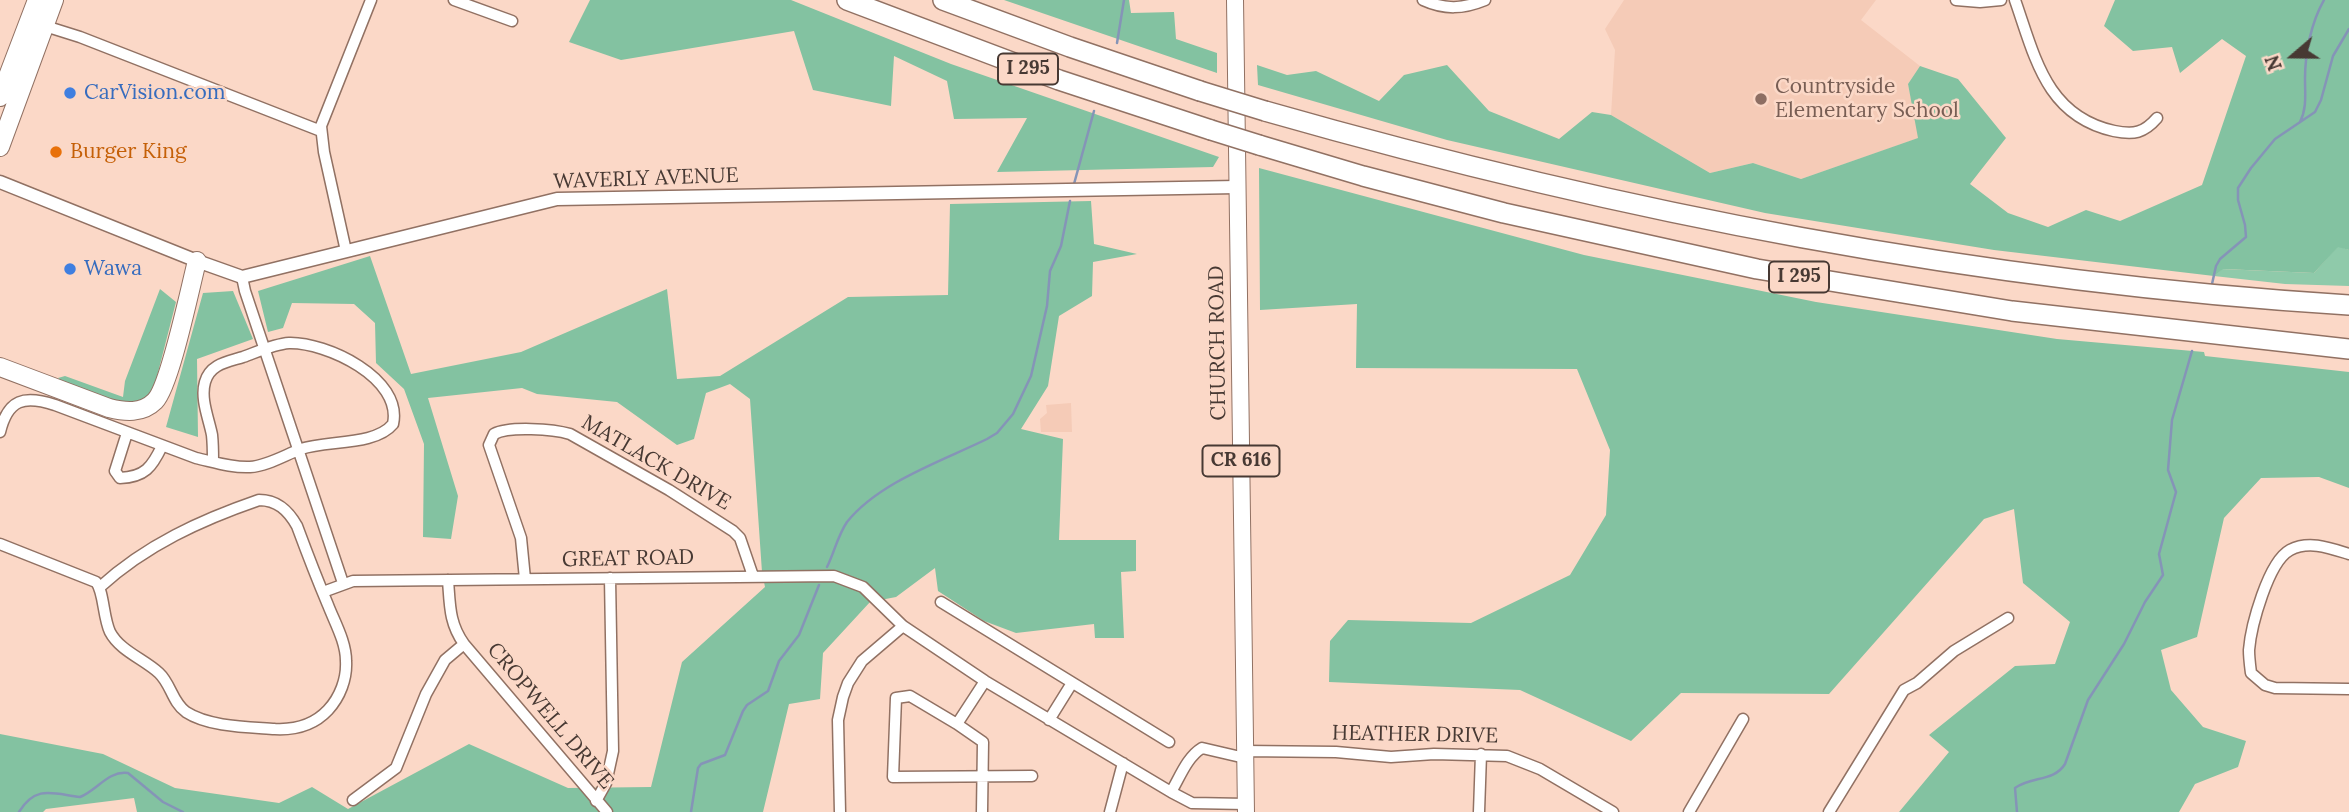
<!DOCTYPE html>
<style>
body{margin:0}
#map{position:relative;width:2349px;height:812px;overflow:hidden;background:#fbd8c7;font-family:Lora,serif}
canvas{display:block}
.north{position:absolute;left:2258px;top:21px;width:70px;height:70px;-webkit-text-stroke:5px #fbd8c7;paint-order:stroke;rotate:250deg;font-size:19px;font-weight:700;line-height:28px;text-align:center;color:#473933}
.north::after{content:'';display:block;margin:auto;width:24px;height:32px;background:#473933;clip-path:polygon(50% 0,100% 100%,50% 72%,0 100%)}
</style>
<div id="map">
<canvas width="2349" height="812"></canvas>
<div class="north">N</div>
</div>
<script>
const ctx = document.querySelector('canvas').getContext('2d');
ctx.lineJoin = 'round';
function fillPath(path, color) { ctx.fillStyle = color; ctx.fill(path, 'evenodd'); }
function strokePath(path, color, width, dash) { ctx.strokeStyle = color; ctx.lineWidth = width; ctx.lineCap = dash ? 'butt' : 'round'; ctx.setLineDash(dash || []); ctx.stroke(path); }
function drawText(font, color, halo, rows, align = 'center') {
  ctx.font = font + ' Lora,serif'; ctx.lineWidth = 5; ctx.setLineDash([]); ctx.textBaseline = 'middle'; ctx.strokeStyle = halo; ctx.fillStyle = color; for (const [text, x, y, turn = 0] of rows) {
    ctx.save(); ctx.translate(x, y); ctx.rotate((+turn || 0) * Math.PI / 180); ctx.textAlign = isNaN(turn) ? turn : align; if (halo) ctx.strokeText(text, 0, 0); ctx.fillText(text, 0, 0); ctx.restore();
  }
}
fillPath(new Path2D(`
 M1624 0H1876L1861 20 1920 66 1908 84 1919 138 1801 179 1753 163 1710 173 1611 115 1615 50 1605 29Z
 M1071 403 1072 432H1041L1040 419 1047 413 1046 405Z`), '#f5cbb7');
fillPath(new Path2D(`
 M2338 246 2349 250V286L2285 284 2214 276 2222 269 2314 273Z`), '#8fcaaa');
fillPath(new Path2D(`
 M590 0H791L951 64 1219 157 1213 167 997 172 1027 118 954 119 947 81 894 56 891 106 813 90 794 31 621 60 569 42Z
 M1004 0H1129L1131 13 1174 12 1176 39 1217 53V73Z
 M2115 0H2349V250L2338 247 2314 273 2223 269 2214 276 1994 250 1765 213 1447 140 1258 85 1257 65 1287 75 1316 71 1379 101 1404 75 1447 65 1489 111 1559 139 1592 112 1611 115 1710 173 1753 163 1801 179 1918 138 1908 84 1920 66 1958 79 2006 138 1970 184 2008 213 2048 227 2086 210 2120 221 2202 185 2246 56 2222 39 2180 73 2172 47 2133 51 2104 26Z
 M1259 168 1584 255 1816 302 2057 339 2204 352 2205 356 2349 372V488L2319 477 2261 478 2224 518 2197 637 2161 650 2171 690 2203 727 2246 741 2238 767 2195 784 2179 812H1899L1949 752 1929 735 2015 666 2055 664 2070 622 2023 583 2014 509 1984 519 1829 694 1681 693 1631 741 1520 690 1329 682 1330 641 1348 620 1471 623 1570 575 1606 515 1610 450 1577 369 1356 368 1357 304 1260 310Z
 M1091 201 1094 244 1137 254 1093 262 1092 296 1059 316 1048 386 1021 429 1063 439 1059 540H1136V571L1121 572 1124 638H1095L1094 624 1016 633 984 621 938 591 935 568 896 597 870 602 823 653 820 699 789 704 763 812H137L134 798 46 809 43 812H0V734L103 754 175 788 279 803 312 787 348 809 469 744 568 788 651 787 682 662 765 587 762 572 750 399 730 384 706 393 694 439 677 445 617 402 537 394 522 388 428 398 458 496 451 539 423 537 424 444 404 389 376 363 375 323 354 304 292 303 283 328 268 332 258 291 370 256 411 374 521 352 667 289 677 379 720 376 848 297 948 295 950 204Z
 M160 289 176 302 152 396 130 405 115 404 64 383 58 378 65 376 123 397 125 381Z
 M233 291 253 339 197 359 198 437 166 427 203 293Z`), '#83c2a1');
strokePath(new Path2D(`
 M1117 43 1124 0
 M2300 122C2307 108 2305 94 2305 79 2305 53 2311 23 2324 0
 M1074 184 1094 111
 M2212 284 2216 266 2220 259 2246 237 2245 225 2238 200V188L2251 168 2275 139 2315 112 2321 100 2333 56 2349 29
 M827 567C834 553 838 535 847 522 879 482 942 461 987 439L997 433 1013 414 1031 376 1047 306 1050 271 1061 246 1070 201
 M19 812C36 784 54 794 80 797 96 791 109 770 128 773L163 802 183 812
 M691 812 698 768 701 764 725 755 743 711 747 705 768 691 779 661 799 635 819 585
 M2017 812 2015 788C2031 776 2054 782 2065 764L2088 700 2124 644 2145 602 2163 575 2159 554 2176 492 2168 470 2172 420 2192 351`), '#8594b7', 2.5);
const minor = new Path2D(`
 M454 0 512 21
 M1423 0C1445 10 1463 9 1485 0
 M1956 0 1980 2 2001 0
 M2015 0C2035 57 2046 116 2114 131 2134 135 2144 133 2157 118
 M45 26 80 37 321 131
 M346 251 324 152 321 126 371 0
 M242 277 245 291 343 583
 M0 432C8 399 24 395 55 405L196 458C214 462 232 468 250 467 267 466 285 455 301 449 327 440 375 446 393 424 403 378 326 342 289 343 274 344 257 352 243 357 227 362 210 364 205 382 200 399 209 419 212 435 213 444 213 453 213 462
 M127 433 115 471 120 478C145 477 152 467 162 446
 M0 544 96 582C104 592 103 617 110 632 120 651 144 659 159 673 171 684 172 702 186 712 209 727 248 727 275 729 295 730 314 725 328 710 340 697 347 679 346 661 346 642 335 623 328 605 317 579 307 553 297 526 288 510 277 500 259 500 201 520 146 545 100 587
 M2349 554C2330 548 2309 540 2290 550 2268 562 2251 626 2249 650 2249 658 2250 665 2251 673L2265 685 2275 688 2349 689
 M525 579 521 538 489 445 494 434C509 426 553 429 570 434L669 490 733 531 740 538 753 576
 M323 592 353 581 834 576 863 587 903 626 985 681 1171 792 1192 803 1246 804
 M941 602 1169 742
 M464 644 607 812
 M1049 720 1072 683
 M957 724 910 696 896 698 893 777 1032 776
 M1244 751 1336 752 1391 757 1434 754 1507 756 1540 769 1613 812
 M1171 792C1180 777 1187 757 1202 748L1245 758
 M353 800 396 768 426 694 445 660 464 644C449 623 450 605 448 580
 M596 801 606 783 613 751 610 578
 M840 812 838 720 843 697 848 683 862 661 903 626
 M982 812 983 742 957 724 985 681
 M1110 812 1123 763
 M1479 812 1481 754
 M1689 812 1743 719
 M1829 812 1904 690 1917 683 1954 651 2008 618`);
const tertiary = new Path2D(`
 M0 182 197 261 242 277 557 199 1237 187`);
const primary = new Path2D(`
 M1235 0 1246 812`);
const trunk = new Path2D(`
 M0 97 37 0
 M0 147 54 0
 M0 367 109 408C125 412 142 414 155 401 170 386 190 288 197 261`);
const motorway = new Path2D(`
 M847 0 1059 80 1211 130
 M943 0 1070 47 1200 91
 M1265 111C1622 213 1978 282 2349 305
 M1259 145 1363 176 1504 213 1757 269 2012 311 2349 349`);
strokePath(minor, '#917163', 13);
strokePath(tertiary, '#917163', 15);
strokePath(primary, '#917163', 18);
strokePath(trunk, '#917163', 20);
strokePath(motorway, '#917163', 22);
strokePath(minor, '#fff', 10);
strokePath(tertiary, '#fff', 12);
strokePath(primary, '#fff', 16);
strokePath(trunk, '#fff', 18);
strokePath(motorway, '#fff', 19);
const motorwayBridge = new Path2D(`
 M1200 91 1265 111
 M1211 130 1259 145`);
strokePath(motorwayBridge, '#917163', 22, []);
strokePath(motorwayBridge, '#fff', 19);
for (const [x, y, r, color] of [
 [70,93,7,"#3f7fe0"],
 [1761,99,7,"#8d6e63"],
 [56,152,7,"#e8710a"],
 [70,269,7,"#3f7fe0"]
]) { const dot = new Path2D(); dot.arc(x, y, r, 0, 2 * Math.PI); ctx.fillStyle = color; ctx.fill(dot); strokePath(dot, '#fbd8c7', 2.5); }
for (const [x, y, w] of [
 [1028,69,60],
 [1799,277,60],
 [1241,461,77]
]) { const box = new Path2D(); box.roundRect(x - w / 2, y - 15.5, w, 31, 5); ctx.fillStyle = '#fbd8c7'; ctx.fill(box); strokePath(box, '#473933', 2); }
drawText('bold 19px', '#473933', null, [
 ["I 295",1028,69],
 ["I 295",1799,277],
 ["CR 616",1241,461]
]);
drawText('21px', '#785e54', '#fbd8c7', [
 ["Countryside",1775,87],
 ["Elementary School",1775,111]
], 'left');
drawText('21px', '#366cbe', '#fbd8c7', [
 ["CarVision.com",84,93],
 ["Wawa",84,269]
], 'left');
drawText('21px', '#c56008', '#fbd8c7', [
 ["Burger King",70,152]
], 'left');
drawText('21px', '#473933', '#fbd8c7', [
 ["WAVERLY AVENUE",646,179,-2],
 ["CHURCH ROAD",1218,343,-91],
 ["MATLACK DRIVE",656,463,30],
 ["GREAT ROAD",628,559,-1],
 ["CROPWELL DRIVE",550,716,50],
 ["HEATHER DRIVE",1415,735,1]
]);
</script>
